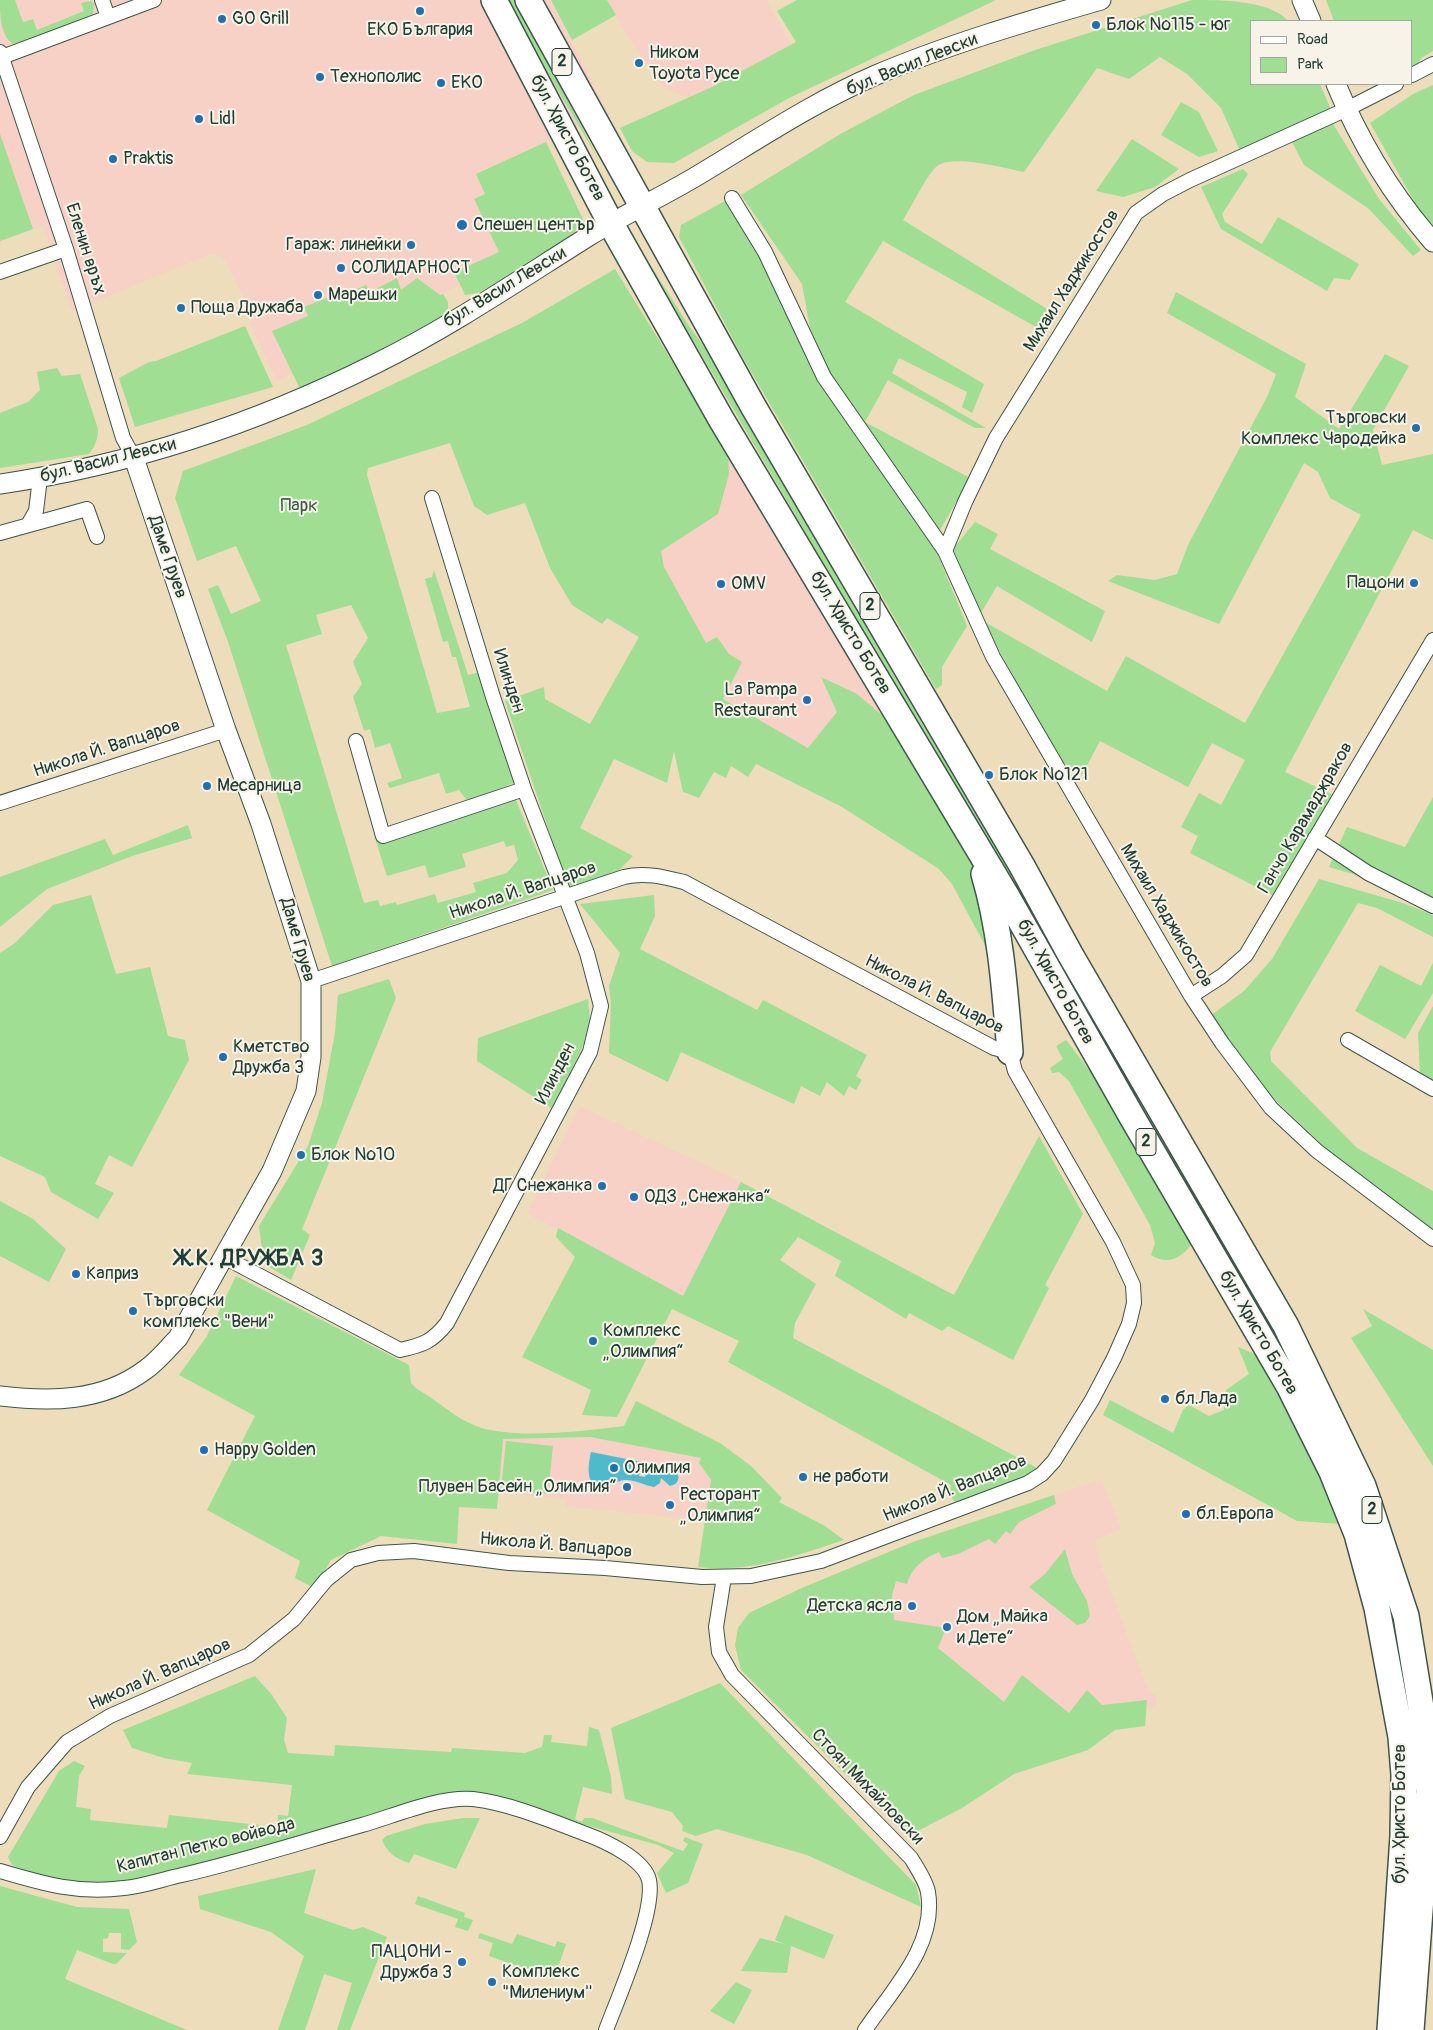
<!DOCTYPE html>
<meta charset="utf-8">
<style>
body{margin:0}
#map{position:relative;width:1433px;height:2030px;overflow:hidden;background:#edddbb;font-family:Pangolin,sans-serif}
canvas{display:block}
.legend{position:absolute;left:1250px;top:20px;width:162px;height:65px;box-sizing:border-box;background:#f7f3e8;border:1px solid #a1aaa0;margin:0;padding:6px 9px;list-style:none;font-size:15px;color:#1f3d34}
.legend li{display:flex;align-items:center;gap:10px;height:25px}
.legend b{width:25px;border:1px solid #a1aaa0}
</style>
<div id="map">
<canvas width="1433" height="2030"></canvas>
<ul class="legend">
<li><b style="height:6px;background:#fff"></b>Road</li>
<li><b style="height:14px;background:#9fde93"></b>Park</li>
</ul>
</div>
<script>
const ctx = document.querySelector('canvas').getContext('2d');
ctx.lineJoin = 'round';
function fillPath(path, color) { ctx.fillStyle = color; ctx.fill(path, 'evenodd'); }
function strokePath(path, color, width, dash) { ctx.strokeStyle = color; ctx.lineWidth = width; ctx.lineCap = dash ? 'butt' : 'round'; ctx.setLineDash(dash || []); ctx.stroke(path); }
function drawText(font, color, halo, rows, align = 'center') {
  ctx.font = font + ' Pangolin,sans-serif'; ctx.lineWidth = 4; ctx.setLineDash([]); ctx.textBaseline = 'middle'; ctx.strokeStyle = halo; ctx.fillStyle = color; for (const [text, x, y, turn = 0] of rows) {
    ctx.save(); ctx.translate(x, y); ctx.rotate((+turn || 0) * Math.PI / 180); ctx.textAlign = isNaN(turn) ? turn : align; if (halo) ctx.strokeText(text, 0, 0); ctx.fillText(text, 0, 0); ctx.restore();
  }
}
fillPath(new Path2D(`
 M0 0H551L609 114 476 173 485 194 474 199 499 253 457 271 455 274 459 285 440 295 431 307 277 381 249 323 254 320 227 264 220 256 211 254 72 311 43 226 0 241Z
 M607 0H766L798 56 706 95 689 97 678 94 663 87 628 37Z
 M728 452 901 718 808 749 723 699 727 690 621 627 650 593 641 576Z
 M580 1106 741 1182 683 1296 527 1213Z
 M590 1437 701 1458 699 1463 711 1480 706 1510 698 1520 566 1506V1499L497 1493 502 1439Z
 M1102 1479 1121 1529 1095 1540 1099 1560 1148 1690 1157 1697 1155 1707 1073 1719 884 1774 804 1587 996 1515Z`), '#f7d1c6');
fillPath(new Path2D(`
 M0 0H15L23 22 33 19 37 30 84 11 81 3 91 1 94 4 93 14 38 37 13 44C0 36 0 13 0 0Z
 M505 0H515L600 162Z
 M551 0H607L616 15 572 40Z
 M797 0H996L789 98 674 163 647 162 632 151 620 128 712 87 796 42 777 11Z
 M1192 0C1221 0 1270 0 1288 21H1252V84H1320L1332 112 1241 153 1221 108 1187 74 1160 57 1129 79 1097 68 1024 172C1005 168 950 153 936 167 925 178 912 206 903 220L1057 315 1045 332 883 241 845 302 984 384 972 413 962 407 967 392 899 358 892 373 986 428H975L888 380 865 422 970 478 940 530 833 379 810 328 802 284 741 195 842 133 914 95 1035 50Z
 M1326 0H1433V51L1421 58 1417 67 1412 69V21H1334Z
 M1433 85V230L1428 226 1370 123 1413 94Z
 M1181 102 1199 112 1218 151 1199 157 1161 135Z
 M1330 119 1379 199 1421 250 1413 256 1369 209 1304 165 1289 136Z
 M0 134 33 229 0 241Z
 M1132 139 1179 169 1155 187 1123 197 1096 191Z
 M546 142 583 219C572 247 505 277 478 293L465 295 455 274 457 271 499 252 474 199 485 194 476 174Z
 M1243 169 1248 174 1222 214 1225 222 1262 244 1278 217 1359 264 1350 280 1334 278 1327 291 1221 229 1201 187Z
 M725 201 765 260 809 363 936 550 967 626 942 667V685L936 689 742 356 679 237 681 225Z
 M635 241 689 326 728 379 1013 875 1010 877 997 860Z
 M615 269 728 452 729 474 718 514 661 551 664 567 706 643 717 637 729 654 742 662 723 699 808 748 837 712 821 677 857 694 894 725 967 849 986 898 994 962 952 884 939 869 842 807 756 764 748 777 731 766 726 778 714 772 699 798 683 792 674 751 667 783 614 759 580 828 633 856 619 870 569 890 505 701 544 687 545 699 590 724 639 637 607 618 602 624 572 605 550 568 525 503 487 515 474 506 450 443 368 468 367 475 437 713 470 707 456 657H452L448 641 443 642 425 579 432 577 434 570 468 675 485 671 521 780 468 802 459 790 446 794 439 773 390 788 387 783 402 778 390 743 375 748 370 729 364 731 353 697 362 684 353 662 368 638 351 605 316 615 322 634 286 645 364 903 378 900 380 906 396 902 397 905 435 894 438 903 476 892 473 883 507 873 518 860 514 845 506 847 504 841 462 854 466 867 429 878 425 865 387 876 375 838 513 793 553 890 332 966 228 642 208 589 218 585 231 614 261 601 236 546 197 561 175 498 183 471 307 425 522 323Z
 M397 278 401 290 417 278 440 295 443 294 448 302V321L301 391 272 331 308 316 304 307 346 290 348 293 366 285 370 292Z
 M1176 292 1306 364 1295 397 1339 429 1385 354 1409 366 1373 430 1382 465 1433 454V540L1413 530 1285 772 1333 795 1278 898 1190 853 1198 836 1181 827 1199 793 1221 805 1245 760 1212 743 1188 787 1100 741 1082 775 1060 760 983 621 1107 691 1126 656 1245 723 1361 515 1330 498 1318 472 1304 463 1219 624 1108 581 1117 575 1155 580 1177 574 1188 545 1268 395 1276 374 1167 313Z
 M245 326 273 387 135 427 119 378 149 362 156 361Z
 M57 368 62 376 80 374 98 429C98 439 95 446 89 454L0 468V413L28 402 40 390 37 372Z
 M975 522 998 534 990 549 1105 611 1092 642 997 586 981 613 953 549Z
 M1433 797V898L1329 867 1347 827 1405 847Z
 M188 825 192 838 132 856 47 889 0 927V877L105 839 113 855Z
 M1319 879 1403 903 1433 915V937L1377 908 1358 903 1270 1052 1271 1061 1357 1148 1433 1191V1232L1354 1175 1269 1094 1206 1019 1244 991 1272 959Z
 M91 895 116 974 150 967 168 1036 185 1040 189 1060 132 1167 109 1155 95 1184 114 1193 98 1219 51 1192 45 1177 0 1156V953L15 943 53 905Z
 M654 895 655 916 640 949 757 1010 763 1000 867 1055 856 1076 862 1080 856 1090 849 1086 844 1096 827 1082 820 1096 801 1086 794 1104 681 1052 668 1082 609 1053 611 1003 609 986 620 953 580 904Z
 M1433 963V993L1405 1039 1355 1011 1380 965 1421 986Z
 M389 979 396 998 302 1229 310 1235 291 1280 259 1261 262 1250 259 1226 308 1146 322 1103 335 1032 338 995Z
 M588 999 591 1029 553 1109 477 1061 478 1038Z
 M1433 1006V1083L1420 1076 1418 1033Z
 M1066 1040 1090 1071 1105 1083 1188 1228 1191 1245C1180 1259 1167 1265 1151 1255L1155 1243 1150 1225 1069 1081 1059 1072 1052 1073 1050 1068 1063 1059 1056 1046Z
 M1039 1136 1083 1214 1045 1285 1049 1288 1013 1360 948 1326 942 1331 909 1313 906 1319 835 1276 841 1261 798 1237 780 1260 816 1284 795 1323 793 1338 1041 1470 982 1494 955 1502 949 1494 951 1485 728 1362 739 1341 672 1309 617 1417 582 1415 591 1390 522 1357 575 1257 556 1237 558 1228 683 1296 741 1182 954 1295Z
 M0 1201 33 1219 66 1249 49 1282 0 1256Z
 M236 1276 409 1365 411 1383 417 1389C437 1400 455 1418 476 1426 512 1440 583 1431 624 1426L636 1401 720 1443 751 1466 782 1498 779 1502 825 1526 844 1540C794 1556 752 1573 698 1567L711 1480 699 1463 701 1458 590 1437 503 1439 497 1509 459 1507 457 1544 381 1536 331 1560 314 1588 295 1578 300 1561 207 1510 255 1416 179 1375 207 1336Z
 M1363 1309 1433 1350V1466L1351 1338 1372 1326Z
 M1238 1347 1267 1359 1343 1514 1341 1524 1297 1521 1103 1415 1110 1400 1173 1433 1183 1410 1189 1405 1209 1416 1224 1410 1226 1390 1249 1374Z
 M506 1441 553 1446 548 1494 501 1490Z
 M1054 1495 1056 1504 1019 1522 1010 1534 1006 1531 995 1544 989 1539 958 1554 942 1558 939 1552C924 1558 911 1568 907 1584L896 1581 892 1596 894 1620 946 1628 938 1648 1004 1702 1022 1675 1069 1713 1087 1690 1102 1705 1147 1700 1145 1726 1115 1730 1088 1750 1014 1774 962 1808 908 1836 741 1670 735 1645 738 1628 749 1613 804 1587 913 1542Z
 M1065 1549 1072 1574 1087 1601 1090 1616 1085 1623 1077 1625 1029 1587 1045 1574Z
 M255 1676 272 1695 287 1718 284 1740 288 1753 334 1756 335 1745 451 1752 452 1748 525 1753 542 1747 544 1735H552L551 1742 587 1746 589 1727 599 1730 611 1777 612 1794 583 1787 575 1819 582 1822 584 1818H592L683 1851 688 1844 683 1841 685 1837 703 1844 688 1883 666 1893 657 1873 674 1853 658 1845 474 1794 126 1883C84 1883 51 1882 12 1865L8 1857 59 1771 74 1761 85 1766 79 1776 76 1807 91 1809 90 1820 167 1828 169 1815 277 1827 278 1815 288 1816 292 1785 187 1774 192 1763 164 1758 132 1748 123 1730Z
 M720 1683 916 1885 921 1907 807 1855 717 1829 696 1836 682 1831 683 1826 672 1812 625 1799 611 1728Z
 M463 1818H480L456 1869 414 1854 409 1863C397 1859 387 1853 382 1840L386 1836 425 1824Z
 M316 1869 304 1913 353 1930 363 1927 387 1937 350 2030H337L352 1983 324 1974 305 2030H278L304 1956 271 1932 200 1909 198 1896Z
 M0 1886 77 1907 129 1909 137 1942 129 1950 121 1949V1933H109L108 1938 103 1939V1952L127 1953 116 1964H113L77 1950 65 1979 187 2030H0Z
 M418 1896 465 1913 464 1917 473 1920 468 1931 455 1927 458 1919 415 1904Z
 M785 1915 834 1935 824 1959 791 1946 787 1973 741 1971 760 1938 784 1944 775 1940Z
 M480 1933 512 1944 517 1934 555 1947 557 1941 566 1944 554 1979 489 1956 493 1943 478 1938Z
 M736 1982 752 1990 734 2024 710 2011Z`), '#9fde93');
fillPath(new Path2D(`
 M591 1452 642 1462 639 1476 645 1477 648 1464 656 1466 663 1474 668 1470 675 1471C681 1477 679 1484 670 1486L661 1478 660 1483 654 1487C644 1485 633 1479 624 1480 617 1481 612 1485 606 1486 584 1490 588 1465 591 1452Z`), '#4fbacb');
const street = new Path2D(`
 M102 0 108 17
 M0 52 66 249 123 438 134 458
 M2 57 154 0
 M1412 75 1433 64
 M732 198 765 252 824 377 945 551 993 657 1191 996 1222 1043 1271 1108 1317 1151 1433 1239
 M0 272 66 249
 M29 523 36 511 40 478
 M0 533 87 509 97 537
 M945 551 965 502 996 438 1136 213 1163 194 1190 180 1347 109 1396 84
 M356 741 383 836 524 789
 M0 803 226 730
 M1315 838 1368 873 1433 906
 M1191 996 1222 976 1246 955 1433 640
 M1348 1040 1433 1089
 M224 1257 400 1350C423 1345 432 1342 447 1323L590 1052 601 1006 587 953 524 789 493 697 432 498
 M724 1577 716 1627 719 1652 732 1675 911 1858C917 1868 926 1881 928 1892 937 1945 892 1990 865 2030
 M0 1837 28 1787 67 1742 110 1716 249 1655 294 1619 326 1580 351 1560 378 1553 414 1551 509 1563 605 1568 702 1577 751 1576 821 1561 1028 1483 1042 1474 1054 1461 1092 1400 1114 1358 1129 1324 1134 1303 1133 1285 1113 1242 1015 1071 1010 1052 994 1048 684 882C664 877 645 872 624 877L311 981
 M0 1871C44 1884 78 1894 124 1888 144 1886 163 1879 182 1875 243 1861 302 1842 362 1825 394 1816 439 1796 473 1799 509 1803 552 1821 586 1834 605 1841 644 1859 649 1880 656 1911 618 1998 606 2030`);
const secondary = new Path2D(`
 M1302 0 1311 21
 M1336 84C1359 140 1393 196 1433 242
 M0 484C130 465 257 423 375 364 450 327 519 280 589 236 622 216 657 199 690 180 751 144 811 103 876 75 946 45 1028 21 1101 0
 M0 1396C50 1402 102 1402 145 1370 158 1361 167 1349 178 1338L272 1171 306 1091 311 1057V981L261 824 226 730 134 458`);
const highway = new Path2D(`
 M494 0 611 224 721 419 1006 895 1132 1117 1289 1386 1332 1472 1357 1534 1377 1608 1401 1737 1404 1775 1403 1836 1390 2030
 M528 0 753 406 1022 866 1070 954 1286 1326 1363 1486 1406 1616 1426 1738 1429 1791 1411 2030
 M984 874C1001 931 1005 992 1010 1052`);
strokePath(street, '#3e5548', 16);
strokePath(secondary, '#3e5548', 21);
strokePath(highway, '#3e5548', 28);
strokePath(street, '#fff', 14);
strokePath(secondary, '#fff', 19);
strokePath(highway, '#fff', 25);
for (const [x, y, r, color] of [
 [420,11,5,"#1f6fb2"],
 [222,19,5,"#1f6fb2"],
 [1096,25,5,"#1f6fb2"],
 [639,63,5,"#1f6fb2"],
 [320,77,5,"#1f6fb2"],
 [441,83,5,"#1f6fb2"],
 [199,119,5,"#1f6fb2"],
 [113,159,5,"#1f6fb2"],
 [462,225,6,"#1f6fb2"],
 [411,245,5,"#1f6fb2"],
 [341,268,5,"#1f6fb2"],
 [318,295,5,"#1f6fb2"],
 [181,308,5,"#1f6fb2"],
 [1416,428,5,"#1f6fb2"],
 [1414,583,5,"#1f6fb2"],
 [721,584,5,"#1f6fb2"],
 [807,700,5,"#1f6fb2"],
 [989,775,5,"#1f6fb2"],
 [207,786,5,"#1f6fb2"],
 [223,1057,5,"#1f6fb2"],
 [301,1155,5,"#1f6fb2"],
 [602,1186,5,"#1f6fb2"],
 [634,1197,5,"#1f6fb2"],
 [76,1274,5,"#1f6fb2"],
 [133,1311,5,"#1f6fb2"],
 [593,1341,5,"#1f6fb2"],
 [1165,1399,5,"#1f6fb2"],
 [204,1450,5,"#1f6fb2"],
 [614,1468,5,"#1f6fb2"],
 [803,1477,5,"#1f6fb2"],
 [627,1487,5,"#1f6fb2"],
 [670,1505,5,"#1f6fb2"],
 [1186,1514,5,"#1f6fb2"],
 [912,1606,5,"#1f6fb2"],
 [947,1627,5,"#1f6fb2"],
 [462,1962,5,"#1f6fb2"],
 [492,1982,5,"#1f6fb2"]
]) { const dot = new Path2D(); dot.arc(x, y, r, 0, 2 * Math.PI); ctx.fillStyle = color; ctx.fill(dot); strokePath(dot, '#f7f3e8', 2); }
for (const [x, y, w] of [
 [562,62,20],
 [870,606,20],
 [1146,1142,20],
 [1372,1510,20]
]) { const box = new Path2D(); box.roundRect(x - w / 2, y - 13.5, w, 27, 4); ctx.fillStyle = '#f7f3e8'; ctx.fill(box); strokePath(box, '#1f3d34', 1); }
drawText('bold 16px', '#1f3d34', null, [
 ["2",562,62],
 ["2",870,606],
 ["2",1146,1142],
 ["2",1372,1510]
]);
drawText('18px', '#1f3d34', '#f7f3e8', [
 ["GO Grill",232,19],
 ["Блок №115 - юг",1106,25],
 ["ЕКО България",420,30,"center"],
 ["Ником",649,53],
 ["Toyota Русе",649,74],
 ["Технополис",330,77],
 ["EKO",451,83],
 ["Lidl",209,119],
 ["Praktis",123,159],
 ["Спешен център",473,225],
 ["Гараж: линейки",401,245,"right"],
 ["СОЛИДАРНОСТ",351,268],
 ["Марешки",328,295],
 ["Поща Дружаба",191,308],
 ["Търговски",1406,418,"right"],
 ["Комплекс Чародейка",1406,439,"right"],
 ["Пацони",1404,583,"right"],
 ["OMV",731,584],
 ["La Pampa",797,690,"right"],
 ["Restaurant",797,711,"right"],
 ["Блок №121",999,775],
 ["Месарница",217,786],
 ["Кметство",233,1047],
 ["Дружба 3",233,1068],
 ["Блок №10",311,1155],
 ["ДГ Снежанка",592,1186,"right"],
 ["ОДЗ „Снежанка“",644,1197],
 ["Каприз",86,1274],
 ["Търговски",143,1301],
 ["комплекс \"Вени\"",143,1322],
 ["Комплекс",603,1331],
 ["„Олимпия“",603,1352],
 ["бл.Лада",1175,1399],
 ["Happy Golden",214,1450],
 ["Олимпия",624,1468],
 ["не работи",813,1477],
 ["Плувен Басейн „Олимпия“",617,1487,"right"],
 ["Ресторант",680,1495],
 ["„Олимпия“",680,1516],
 ["бл.Европа",1196,1514],
 ["Детска ясла",902,1606,"right"],
 ["Дом „Майка",957,1617],
 ["и Дете“",957,1638],
 ["ПАЦОНИ -",452,1952,"right"],
 ["Дружба 3",452,1973,"right"],
 ["Комплекс",502,1972],
 ["\"Милениум''",502,1993]
], 'left');
drawText('18px', '#1f3d34', '#f7f3e8', [
 ["бул. Васил Левски",912,65,-22],
 ["бул. Христо Ботев",567,138,62],
 ["Еленин връх",85,249,72],
 ["Михаил Хаджикостов",1072,281,-58],
 ["бул. Васил Левски",505,288,-31],
 ["бул. Васил Левски",108,461,-14],
 ["Даме Груев",167,557,71],
 ["бул. Христо Ботев",850,633,59],
 ["Илинден",508,681,72],
 ["Никола Й. Вапцаров",107,749,-18],
 ["Ганчо Карамаджраков",1306,818,-60],
 ["Никола Й. Вапцаров",523,891,-18],
 ["Михаил Хаджикостов",1166,916,59],
 ["Даме Груев",297,940,74],
 ["бул. Христо Ботев",1055,982,61],
 ["Никола Й. Вапцаров",934,995,27],
 ["Илинден",556,1074,-63],
 ["бул. Христо Ботев",1258,1333,60],
 ["Никола Й. Вапцаров",955,1489,-22],
 ["Никола Й. Вапцаров",556,1546,5],
 ["Никола Й. Вапцаров",160,1675,-24],
 ["Стоян Михайловски",867,1787,46],
 ["бул. Христо Ботев",1400,1814,-90],
 ["Капитан Петко войвода",206,1846,-14]
]);
drawText('18px', '#395d47', '#f7f3e8', [
 ["Парк",299,506]
]);
ctx.letterSpacing = '1px';
drawText('bold 22px', '#1f3d34', '#f7f3e8', [
 ["Ж.К. ДРУЖБА 3",250,1259]
]);
ctx.letterSpacing = '0px';
</script>
